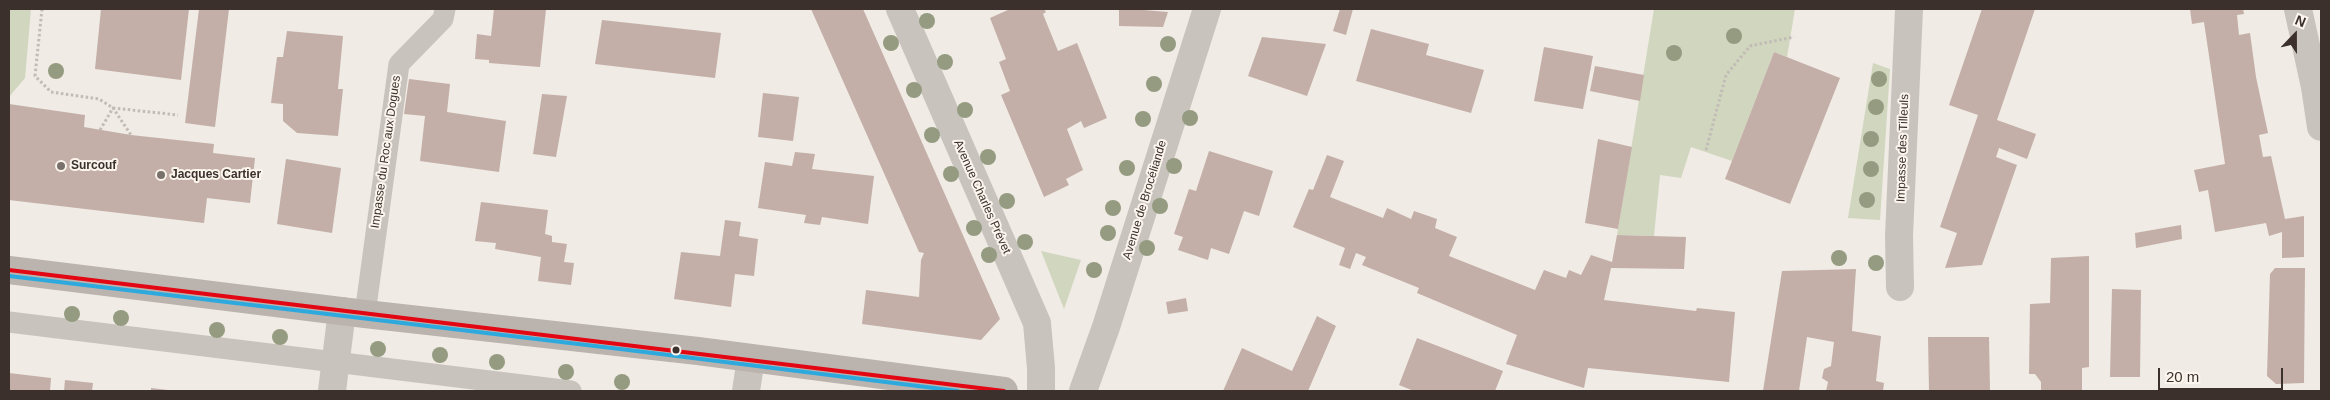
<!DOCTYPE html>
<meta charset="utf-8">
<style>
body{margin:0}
#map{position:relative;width:2330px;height:400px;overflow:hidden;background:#f0ebe5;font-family:Helvetica,sans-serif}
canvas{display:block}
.frame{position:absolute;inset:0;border:10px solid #3b302b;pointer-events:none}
.north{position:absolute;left:2270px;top:10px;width:50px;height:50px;-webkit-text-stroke:4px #fbf5ee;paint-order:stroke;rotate:22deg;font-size:14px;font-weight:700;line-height:20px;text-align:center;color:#3b302b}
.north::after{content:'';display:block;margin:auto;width:18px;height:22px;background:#3b302b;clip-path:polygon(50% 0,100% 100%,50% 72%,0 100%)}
.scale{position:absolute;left:2158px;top:368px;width:125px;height:22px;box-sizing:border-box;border:2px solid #3b302b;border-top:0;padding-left:6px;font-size:15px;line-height:18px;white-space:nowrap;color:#3b302b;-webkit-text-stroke:4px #fbf5ee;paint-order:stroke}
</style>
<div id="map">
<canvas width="2330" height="400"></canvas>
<div class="frame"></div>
<div class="north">N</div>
<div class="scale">20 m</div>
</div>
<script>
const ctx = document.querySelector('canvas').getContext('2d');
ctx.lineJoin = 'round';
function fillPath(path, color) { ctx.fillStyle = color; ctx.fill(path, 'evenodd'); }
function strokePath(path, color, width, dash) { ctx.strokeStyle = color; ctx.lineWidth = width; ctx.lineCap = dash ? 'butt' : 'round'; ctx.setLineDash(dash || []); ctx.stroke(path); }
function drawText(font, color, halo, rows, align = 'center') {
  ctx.font = font + ' Helvetica,sans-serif'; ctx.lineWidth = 4; ctx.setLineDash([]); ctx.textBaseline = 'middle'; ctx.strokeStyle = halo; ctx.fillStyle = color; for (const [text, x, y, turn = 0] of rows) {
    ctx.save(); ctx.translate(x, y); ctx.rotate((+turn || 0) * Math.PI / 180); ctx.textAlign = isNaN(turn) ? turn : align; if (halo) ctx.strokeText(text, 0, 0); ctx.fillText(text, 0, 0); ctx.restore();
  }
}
fillPath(new Path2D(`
 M9 9H31L25 78 9 97Z
 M1654 9H1795L1787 57 1774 52 1732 161 1691 147 1681 178 1660 175 1654 236 1617 235Z
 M1873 63 1890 69 1880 220 1848 218Z
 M1041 251 1081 260 1064 309Z`), '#d1d6bf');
fillPath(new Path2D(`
 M101 9H189L181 80 95 69Z
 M199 9H229L215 127 185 123Z
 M494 9H546L540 67 489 63V60L475 59 477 34 491 36Z
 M811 9H863L1000 319 981 340 862 324 866 290 919 297 921 260 924 253 919 252Z
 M1010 9H1044L1046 12 1043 14 1058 51 1077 43 1107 118 1084 128 1081 121 1067 129 1083 170 1066 179 1069 185 1044 197 1001 95 1010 91 999 62 1006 59 990 18Z
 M1119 9H1131L1168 12 1163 27 1119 26Z
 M1340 9H1353L1346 35 1333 31Z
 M1982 9H2035L1997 120 2036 134 2027 159 1999 148 1996 157 2017 165 1982 265 1945 268 1957 233 1940 227 1978 115 1949 105Z
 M2190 9H2243L2244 14 2237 15 2239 35 2250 33 2256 77 2268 133 2259 135 2263 157 2271 156 2285 219 2304 216V257L2282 258V232L2269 236 2266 223 2215 232 2208 190 2199 192 2194 170 2225 164 2204 22 2192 24Z
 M602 20 721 33 715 78 595 64Z
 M1371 29 1429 44 1426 55 1484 70 1471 113 1356 81Z
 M287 31 343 36 338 89H343L338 136 297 133 283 121V104L271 103 277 57H283Z
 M1262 37 1326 44 1307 96 1248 76Z
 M1544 47 1593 56 1583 109 1534 101Z
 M1774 52 1840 78 1790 204 1725 179Z
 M1595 66 1644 75 1640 101 1590 91Z
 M409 79 450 84 447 112 506 121 499 172 420 161 425 116 404 114Z
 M763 93 799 97 793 141 758 137Z
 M542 94 567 96 556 157 533 154Z
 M9 104 85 115 84 127 131 135 214 144 213 153 255 158 250 203 207 198 204 223 9 200Z
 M1598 139 1632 147 1618 229 1585 223Z
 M1209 151 1273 171 1259 216 1244 211 1229 254 1211 248 1208 260 1178 250 1183 237 1174 234 1189 189 1196 191Z
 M795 152 815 154 812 169 874 176 868 224 822 217 820 225 804 223 806 215 758 208 765 162 792 166Z
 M1327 155 1344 161 1330 197 1383 218 1387 208 1411 219 1414 211 1437 219 1435 228 1457 237 1449 256 1535 290 1544 270 1566 278 1569 270 1581 275 1591 255 1612 262 1617 235 1686 237 1684 269 1611 268 1604 300 1696 311 1697 308 1735 312 1729 382 1588 368 1584 388 1506 364 1517 335 1417 293 1419 288 1362 265 1366 257 1356 253 1350 269 1339 265 1345 248 1293 227 1309 189 1313 190Z
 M286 159 341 168 332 233 277 224Z
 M481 202 548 210 545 234 552 236V242L567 244 564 262 574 263 571 285 538 281 541 257 495 249 496 243 475 241Z
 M725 220 741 222 739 236 758 239 754 276 735 274 731 307 674 299 681 252 720 256Z
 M2181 225 2182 239 2136 248 2135 233Z
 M2089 256V367L2082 368V391H2041V382L2035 374H2029L2030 304 2050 303 2051 258Z
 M2275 268H2305L2304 383 2276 384 2267 376 2270 274Z
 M1856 269 1852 331 1881 336 1876 381 1884 383 1883 391H1826L1828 382 1822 378 1824 369 1831 366 1834 342 1807 337 1799 391H1763L1782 271Z
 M2112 289 2141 290 2140 377H2110Z
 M1186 298 1188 311 1168 314 1166 302Z
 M1317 316 1336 326 1308 391H1223L1242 348 1292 371Z
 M1928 337H1989L1990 391H1929Z
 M1417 338 1503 371 1495 391H1414L1399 385Z
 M9 373 51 378 50 391H9Z
 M65 380 93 383 92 391H64Z
 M151 388 168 390 167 391H151Z`), '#c3afa7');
strokePath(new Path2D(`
 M42 9 35 76 51 92 99 99 113 108 178 115
 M100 130 113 108 131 135
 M1706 150 1726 75 1750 46 1794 37`), '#c2bbb6', 3, [2.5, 2.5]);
strokePath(new Path2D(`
 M365 314 399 64 443 19 445 9
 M9 322 571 391`), '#c9c3be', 21);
strokePath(new Path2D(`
 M900 9 1037 323 1041 368V391
 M2298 9 2315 87 2321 127
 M1900 287 1899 236 1909 9
 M332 391 342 311
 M746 391 751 358
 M1083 391 1106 327 1207 9`), '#c9c3be', 28);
strokePath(new Path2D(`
 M9 270 365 314 698 351 1004 391`), '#bab3ae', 28);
strokePath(new Path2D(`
 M9 270C341 311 673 348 1004 391`), '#e30613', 4);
strokePath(new Path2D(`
 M9 276C325 315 642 350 958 391`), '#2ea9dd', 4);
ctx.fillStyle = '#959b80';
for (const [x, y] of [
 [927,21],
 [1734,36],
 [891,43],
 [1168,44],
 [1674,53],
 [945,62],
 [56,71],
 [1879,79],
 [1154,84],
 [914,90],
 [1876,107],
 [965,110],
 [1190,118],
 [1143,119],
 [932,135],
 [1871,139],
 [988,157],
 [1174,166],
 [1127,168],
 [1871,169],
 [951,174],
 [1867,200],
 [1007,201],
 [1160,206],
 [1113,208],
 [974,228],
 [1108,233],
 [1025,242],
 [1147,248],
 [989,255],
 [1839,258],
 [1876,263],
 [1094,270],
 [72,314],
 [121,318],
 [217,330],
 [280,337],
 [378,349],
 [440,355],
 [497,362],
 [566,372],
 [622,382]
]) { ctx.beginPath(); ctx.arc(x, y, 8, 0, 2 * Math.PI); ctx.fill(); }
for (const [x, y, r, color] of [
 [61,166,5,"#7a716c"],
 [161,175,5,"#7a716c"],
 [676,350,4.5,"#3b302b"]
]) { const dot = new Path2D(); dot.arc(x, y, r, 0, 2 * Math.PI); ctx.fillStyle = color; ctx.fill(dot); strokePath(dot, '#fbf5ee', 2); }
drawText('12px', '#3b302b', '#fbf5ee', [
 ["Impasse des Tilleuls",1903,148,-88],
 ["Impasse du Roc aux Dogues",386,152,-82],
 ["Avenue Charles Prévet",982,197,66],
 ["Avenue de Brocéliande",1145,200,-73]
]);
drawText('bold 12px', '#3b302b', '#fbf5ee', [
 ["Surcouf",71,166],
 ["Jacques Cartier",171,175]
], 'left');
</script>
